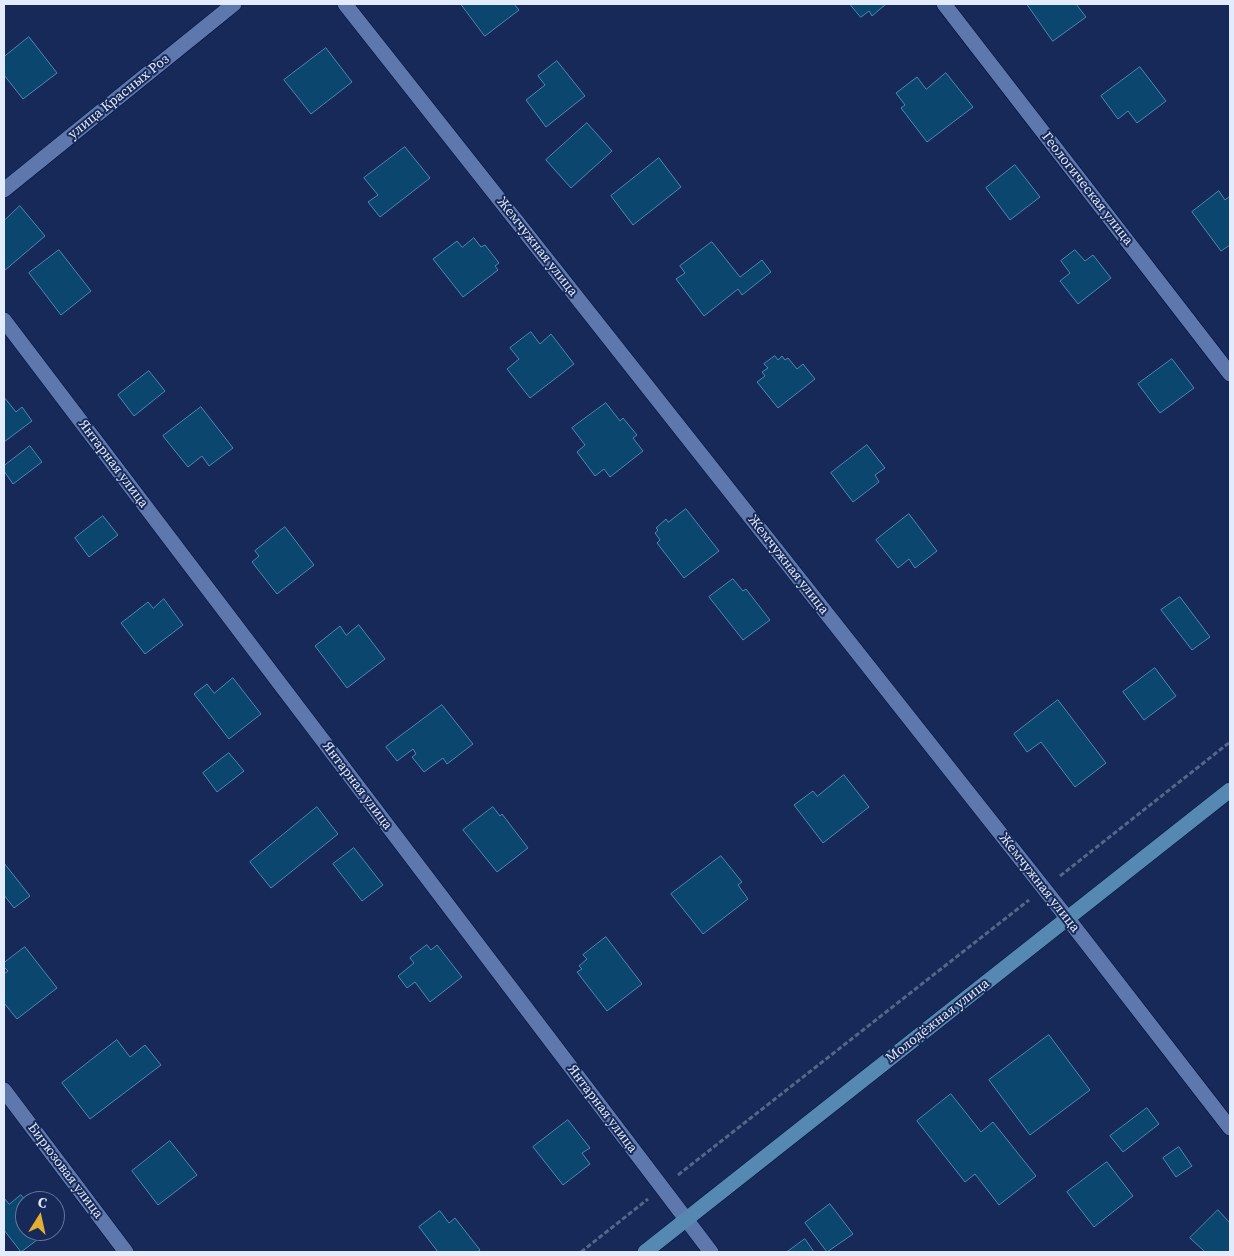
<!DOCTYPE html>
<meta charset="utf-8">
<style>
body{margin:0}
#map{position:relative;width:1234px;height:1256px;overflow:hidden;background:#162958;font-family:"Source Serif 4",serif}
canvas{display:block}
.frame{position:absolute;inset:0;border:5px solid #e2ecfe;pointer-events:none}
.north{position:absolute;left:15px;top:1191px;width:50px;height:50px;box-sizing:border-box;background:#162958;border:1px solid #68779a;border-radius:50%;rotate:10deg;font-size:14px;font-weight:700;line-height:20px;text-align:center;color:#e2ecfe}
.north::after{content:'';display:block;margin:auto;width:18px;height:22px;background:#e2af34;clip-path:polygon(50% 0,100% 100%,50% 72%,0 100%)}
</style>
<div id="map">
<canvas width="1234" height="1256"></canvas>
<div class="frame"></div>
<div class="north">С</div>
</div>
<script>
const ctx = document.querySelector('canvas').getContext('2d');
ctx.lineJoin = 'round';
function fillPath(path, color) { ctx.fillStyle = color; ctx.fill(path, 'evenodd'); }
function strokePath(path, color, width, dash) { ctx.strokeStyle = color; ctx.lineWidth = width; ctx.lineCap = dash ? 'butt' : 'round'; ctx.setLineDash(dash || []); ctx.stroke(path); }
function drawText(font, color, halo, rows, align = 'center') {
  ctx.font = font + ' "Source Serif 4",serif'; ctx.lineWidth = 4; ctx.setLineDash([]); ctx.textBaseline = 'middle'; ctx.strokeStyle = halo; ctx.fillStyle = color; for (const [text, x, y, turn = 0] of rows) {
    ctx.save(); ctx.translate(x, y); ctx.rotate((+turn || 0) * Math.PI / 180); ctx.textAlign = isNaN(turn) ? turn : align; if (halo) ctx.strokeText(text, 0, 0); ctx.fillText(text, 0, 0); ctx.restore();
  }
}
const building = new Path2D(`
 M461 4H514L519 10 485 36Z
 M850 4H886L872 16 869 11 861 17Z
 M1027 4H1076L1086 17 1053 41Z
 M29 37 57 73 23 99 4 75V57Z
 M326 48 352 82 311 114 284 80Z
 M557 61 585 96 546 127 526 100 545 85 538 76Z
 M1140 67 1166 101 1137 123 1128 111 1118 119 1101 96Z
 M946 73 973 107 927 142 901 108 905 105 896 93 917 77 926 89Z
 M587 123 612 151 571 188 546 160Z
 M405 147 430 178 380 217 368 202 378 195 364 178Z
 M659 158 681 187 633 225 611 196Z
 M1015 165 1040 197 1010 220 986 188Z
 M1219 191 1225 200 1230 196V245L1221 251 1192 212Z
 M20 206 45 236 4 271V221Z
 M474 238 481 247 485 245 499 263 495 266 498 270 463 297 433 259 457 241 462 247Z
 M712 242 740 277 762 260 771 272 742 295 738 289 704 316 676 279 685 273 680 266Z
 M59 250 91 291 61 315 29 273Z
 M1075 250 1085 261 1093 255 1111 278 1078 304 1060 281 1070 273 1061 261Z
 M531 332 540 344 551 334 574 364 530 398 507 369 519 359 510 348Z
 M775 356 778 360 782 356 785 360 788 358 797 369 803 364 815 379 778 408 757 382 765 376 762 372 768 368 764 364Z
 M1172 359 1194 388 1160 413 1138 384Z
 M149 371 165 391 134 416 118 395Z
 M4 397 16 412 22 407 32 421 4 442Z
 M606 403 620 421 623 418 637 435 633 438 643 451 610 477 604 469 595 476 577 452 585 445 572 428Z
 M201 407 233 448 209 466 202 456 188 467 163 436Z
 M867 445 885 468 875 475 879 482 853 502 831 473Z
 M30 446 42 462 13 484 4 471V466Z
 M686 509 719 551 684 578 657 543 660 540 655 533 658 530 656 528 666 519 668 522Z
 M909 514 937 551 915 568 909 559 898 568 876 540Z
 M103 516 118 535 89 557 75 538Z
 M285 527 314 565 277 594 252 562 259 556 255 551Z
 M733 579 743 591 746 589 770 620 743 640 709 597Z
 M1180 597 1210 637 1192 650 1161 610Z
 M164 599 183 625 145 654 121 623 148 602 153 608Z
 M359 625 385 659 347 688 315 646 340 626 346 635Z
 M1155 668 1176 696 1144 720 1123 692Z
 M233 678 261 714 229 739 194 694 207 684 214 693Z
 M1058 700 1106 763 1075 787 1041 742 1027 752 1014 734Z
 M442 705 473 744 447 764 443 758 424 772 412 757 416 754 413 749 397 761 386 747Z
 M229 753 244 771 217 792 203 773Z
 M844 775 869 807 823 843 794 805 813 791 817 796Z
 M317 807 338 834 271 888 250 862Z
 M493 807 500 816 502 814 528 848 497 872 463 830Z
 M354 848 383 885 362 901 333 864Z
 M721 856 742 882 738 885 748 899 703 934 671 894Z
 M4 863 30 896 14 908 4 895Z
 M606 937 642 984 607 1011 577 972 582 969 579 966 587 959 583 955Z
 M427 945 431 950 437 945 462 977 430 1002 415 982 407 988 398 976 414 963 410 958Z
 M25 947 57 988 17 1019 4 1003V974L8 971 4 967V963Z
 M1049 1035 1090 1090 1030 1135 989 1080Z
 M117 1040 130 1057 145 1045 161 1065 90 1119 62 1083Z
 M951 1094 981 1132 993 1122 1036 1176 999 1205 975 1174 965 1182 917 1121Z
 M1147 1108 1159 1124 1123 1152 1110 1136Z
 M568 1120 590 1148 582 1153 590 1164 563 1185 533 1147Z
 M170 1141 197 1175 158 1205 132 1171Z
 M1179 1147 1192 1166 1176 1177 1163 1158Z
 M1107 1162 1133 1196 1094 1227 1067 1192Z
 M21 1195 26 1201H25V1231H49L21 1252 4 1230V1198L9 1204Z
 M830 1204 853 1234 827 1252 805 1223Z
 M1218 1210 1230 1223V1250L1228 1252H1205L1190 1238Z
 M440 1211 449 1223 455 1218 480 1250 477 1252H438L419 1227Z
 M805 1239 814 1252H787Z`);
fillPath(building, '#0a466d');
strokePath(building, '#5187b2', 1);
const street = new Path2D(`
 M345 4 1068 919 1230 1128
 M944 4 1230 374
 M4 190 234 4
 M4 320 711 1252
 M4 1090 126 1252`);
const secondary = new Path2D(`
 M645 1252 1230 790`);
strokePath(street, '#020f3b', 16);
strokePath(secondary, '#020f3b', 16);
strokePath(new Path2D(`
 M1060 876 1230 742
 M678 1175 1029 900
 M581 1252 648 1199`), '#55668c', 3, [5, 2.5]);
strokePath(street, '#5e77ac', 15);
strokePath(secondary, '#5689b1', 15);
drawText('14px', '#e2ecfe', '#162958', [
 ["улица Красных Роз",119,97,-39],
 ["Геологическая улица",1087,189,52],
 ["Жемчужная улица",537,247,52],
 ["Янтарная улица",113,464,53],
 ["Жемчужная улица",788,565,52],
 ["Янтарная улица",357,786,53],
 ["Жемчужная улица",1039,883,52],
 ["Молодёжная улица",938,1021,-38],
 ["Янтарная улица",602,1109,53],
 ["Бирюзовая улица",65,1171,53]
]);
</script>
